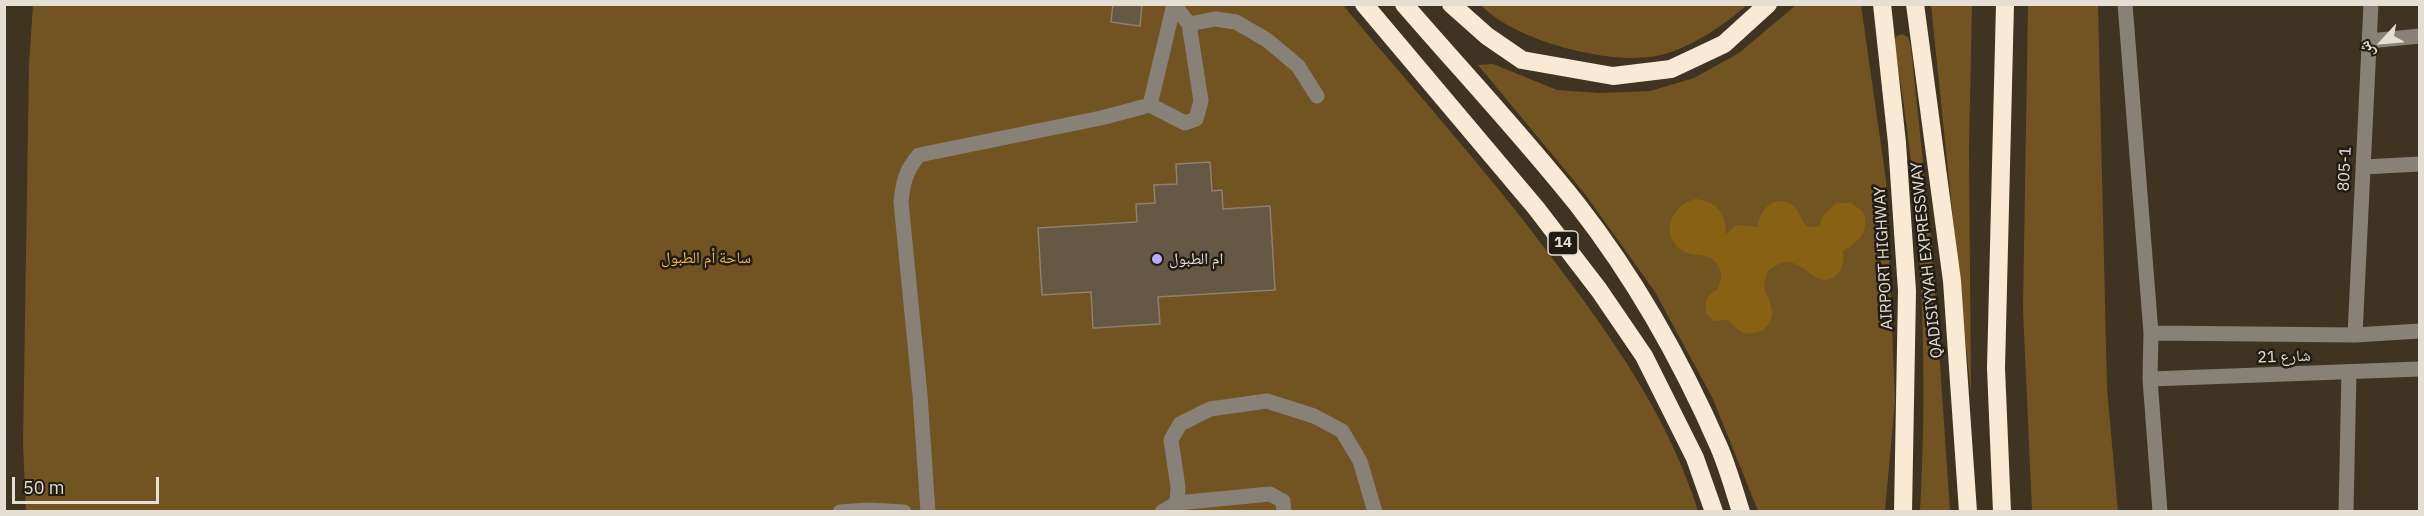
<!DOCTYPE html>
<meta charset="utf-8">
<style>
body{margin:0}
#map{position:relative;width:2424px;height:516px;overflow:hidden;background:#3f3321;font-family:"IBM Plex Sans","Noto Naskh Arabic",sans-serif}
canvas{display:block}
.frame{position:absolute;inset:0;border:6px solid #e5ded3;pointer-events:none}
.north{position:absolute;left:2352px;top:12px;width:60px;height:60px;-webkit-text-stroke:4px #211c14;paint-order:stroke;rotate:244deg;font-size:16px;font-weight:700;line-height:24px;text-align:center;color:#e5ded3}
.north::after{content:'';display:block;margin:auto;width:21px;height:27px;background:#e5ded3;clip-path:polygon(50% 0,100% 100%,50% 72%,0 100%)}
.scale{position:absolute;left:12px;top:477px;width:147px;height:27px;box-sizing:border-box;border:3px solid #e5ded3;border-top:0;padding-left:8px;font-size:18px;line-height:21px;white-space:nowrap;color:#e5ded3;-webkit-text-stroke:4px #211c14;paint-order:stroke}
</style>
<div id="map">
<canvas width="2424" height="516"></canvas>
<div class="frame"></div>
<div class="north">ش</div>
<div class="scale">50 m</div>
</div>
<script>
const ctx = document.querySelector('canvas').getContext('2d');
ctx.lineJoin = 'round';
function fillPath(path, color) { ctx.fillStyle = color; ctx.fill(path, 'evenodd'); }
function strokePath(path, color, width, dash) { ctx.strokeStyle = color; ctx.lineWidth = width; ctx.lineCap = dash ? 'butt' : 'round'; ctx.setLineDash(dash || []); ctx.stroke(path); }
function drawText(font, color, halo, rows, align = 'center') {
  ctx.font = font + ' "IBM Plex Sans","Noto Naskh Arabic",sans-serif'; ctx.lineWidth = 5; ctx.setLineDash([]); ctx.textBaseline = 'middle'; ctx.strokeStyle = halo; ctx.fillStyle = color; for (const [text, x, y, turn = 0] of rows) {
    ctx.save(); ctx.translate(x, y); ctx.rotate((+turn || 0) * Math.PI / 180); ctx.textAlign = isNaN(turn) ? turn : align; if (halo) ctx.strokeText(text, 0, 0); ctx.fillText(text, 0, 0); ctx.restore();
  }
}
fillPath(new Path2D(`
 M1342 4C1419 96 1500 185 1570 282 1622 352 1672 427 1698 511L26 512 23 444 29 64 33 5Z
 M1481 5H1747C1723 26 1692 47 1661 55 1614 67 1514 41 1481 5Z
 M1796 5H1861L1886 180 1895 401 1885 511H1758L1713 399 1655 292 1585 194 1478 65 1493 64 1557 90 1601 93 1650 91 1694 78 1739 53Z
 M1931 5H1972L1969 148 1971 394Z
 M2028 5H2098L2107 388 2118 511H2032L2023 309Z
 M1902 34 1908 37 1911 48 1932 247 1950 511H1920C1929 355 1921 198 1894 43L1896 36Z`), '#715421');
fillPath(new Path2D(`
 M1695 199C1717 201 1726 214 1726 234L1737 225 1758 227C1759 208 1778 192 1795 207 1800 212 1800 219 1805 224 1810 228 1814 227 1819 226L1825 213 1836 203H1851L1863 212C1870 231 1859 242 1843 251 1844 259 1844 267 1838 273 1821 292 1808 266 1792 263 1783 260 1778 265 1770 269 1757 289 1771 295 1772 313 1772 328 1755 338 1742 332 1736 329 1733 324 1728 320L1715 321 1706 314C1705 301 1706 295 1717 290 1721 280 1724 273 1717 264 1707 250 1692 259 1680 249 1659 231 1673 205 1695 199Z`), '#886113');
const building = new Path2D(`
 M1113 4H1142L1140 26 1111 22Z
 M1210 162 1212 191 1222 190 1223 209 1270 206 1275 290 1158 297 1160 324 1093 328 1091 292 1042 295 1038 228 1137 222 1136 204 1155 203 1154 185 1177 184 1176 164Z`);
fillPath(building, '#655945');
strokePath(building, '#8e816d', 1.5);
strokePath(new Path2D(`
 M2125 4 2151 333 2150 379 2160 512
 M1189 24 1215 19 1236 22 1267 40 1298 66 1317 96
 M2369 41 2420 36
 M1150 105 1185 123 1196 119 1201 101 1189 24 1174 5
 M2363 167 2420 164
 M2151 333 2355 335 2420 331
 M2355 335 2371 4
 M2150 379 2420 369
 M1177 503 1270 494 1283 501 1284 512
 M840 512 869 510 904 512
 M928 512 920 395 901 202C903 182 906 170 919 155L1101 118 1150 105 1174 4
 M1162 512 1177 503 1178 487 1171 440 1180 424 1210 409 1267 401 1314 416 1342 431 1360 461 1375 512
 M2346 512 2349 372`), '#878178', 15);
strokePath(new Path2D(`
 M1364 4 1536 208 1599 290 1644 356 1695 458 1714 512
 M1404 4C1462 71 1522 135 1577 204 1634 277 1682 362 1719 447 1728 468 1734 490 1741 512
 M1451 4 1487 36 1522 60 1613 76 1671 69 1724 44 1768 4
 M1882 4 1897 143 1907 291 1903 512
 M1915 4 1952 281 1968 512
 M2002 512 1996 368 2005 4`), '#f8ead4', 18);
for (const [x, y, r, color] of [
 [1157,259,6,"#b5acf8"]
]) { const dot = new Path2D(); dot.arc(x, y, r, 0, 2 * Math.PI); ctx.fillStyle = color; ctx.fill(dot); strokePath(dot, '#211c14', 2); }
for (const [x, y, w] of [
 [1563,243,30]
]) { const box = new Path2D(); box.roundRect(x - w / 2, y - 12, w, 24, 4.5); ctx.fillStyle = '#211c14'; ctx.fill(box); strokePath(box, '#e5ded3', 1.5); }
drawText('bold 15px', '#e5ded3', null, [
 ["14",1563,243]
]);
drawText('16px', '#e5ded3', '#211c14', [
 ["805-1",2345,169,-87],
 ["AIRPORT HIGHWAY",1884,258,-93],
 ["QADISIYYAH EXPRESSWAY",1927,260,-96],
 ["شارع 21",2284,357,-2]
]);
drawText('16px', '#efb755', '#211c14', [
 ["ساحة أم الطبول",706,258]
]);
drawText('16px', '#e5ded3', '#211c14', [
 ["ام الطبول",1169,259]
], 'left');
</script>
